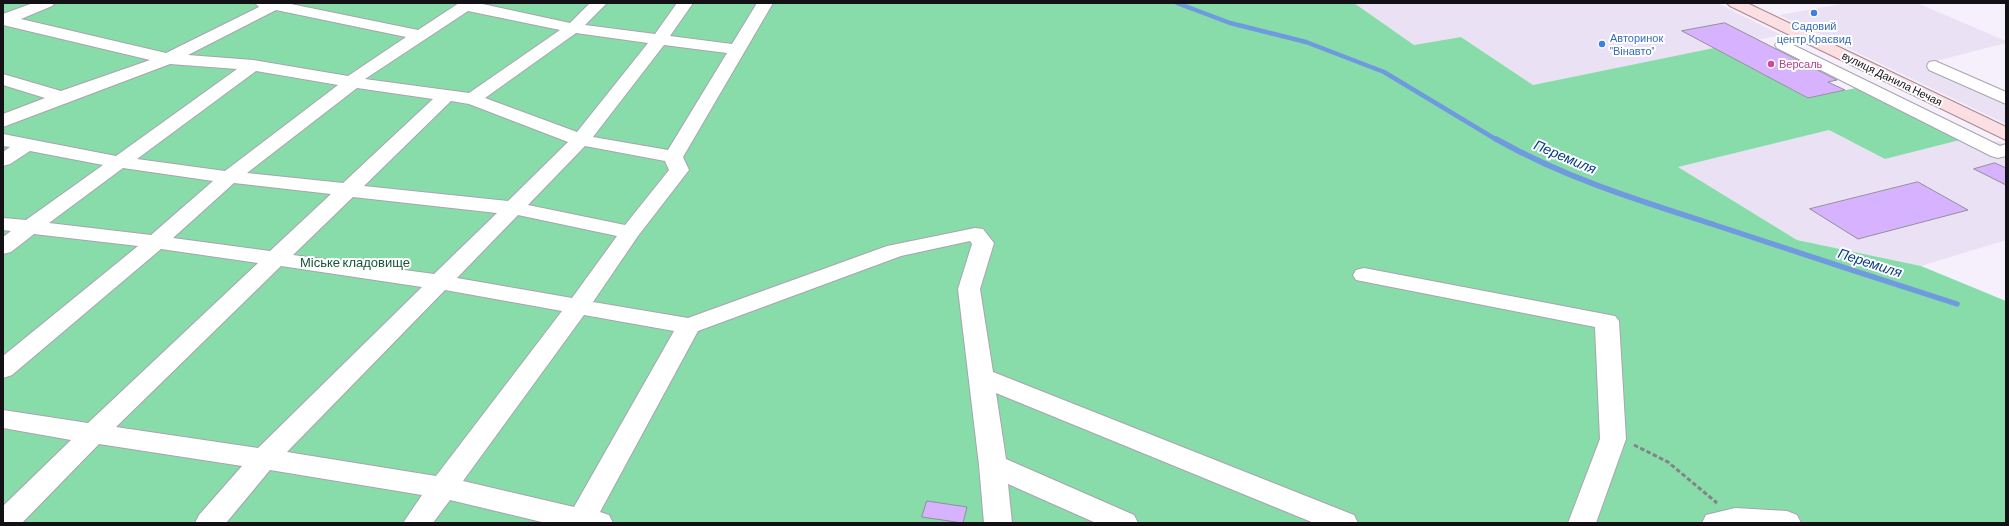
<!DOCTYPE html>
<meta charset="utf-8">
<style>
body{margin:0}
#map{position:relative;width:2009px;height:526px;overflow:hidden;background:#f5f0fb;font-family:Barlow,sans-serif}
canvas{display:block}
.frame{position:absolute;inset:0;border:4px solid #131115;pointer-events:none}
</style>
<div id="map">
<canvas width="2009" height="526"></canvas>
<div class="frame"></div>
</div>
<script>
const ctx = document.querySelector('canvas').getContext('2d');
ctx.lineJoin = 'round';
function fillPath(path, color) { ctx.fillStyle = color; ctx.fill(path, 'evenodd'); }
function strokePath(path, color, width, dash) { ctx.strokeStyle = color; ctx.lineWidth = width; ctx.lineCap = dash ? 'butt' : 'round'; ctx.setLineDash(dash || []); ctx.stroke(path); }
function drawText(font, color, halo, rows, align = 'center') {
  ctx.font = font + ' Barlow,sans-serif'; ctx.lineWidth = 4; ctx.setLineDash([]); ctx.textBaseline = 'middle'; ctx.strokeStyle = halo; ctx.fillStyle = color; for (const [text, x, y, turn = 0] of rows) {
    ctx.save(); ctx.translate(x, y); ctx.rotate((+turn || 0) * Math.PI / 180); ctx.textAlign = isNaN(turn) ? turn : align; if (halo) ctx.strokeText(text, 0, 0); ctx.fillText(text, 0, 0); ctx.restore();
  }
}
fillPath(new Path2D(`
 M1354 3H1717L1781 35 1533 85 1461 37 1414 45Z
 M1847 3H1917L2006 41V43L1928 63 2006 99V124L1779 15Z
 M1829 130 1885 159 1960 140 1972 146 1997 141 2006 145V240L1921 266 1797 240 1677 167Z`), '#eae2f4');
fillPath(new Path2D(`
 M3 3H1354L1414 45 1461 37 1533 85 1714 48 1808 98 1856 88 1960 140 1885 159 1829 130 1678 167 1797 240 1921 266 2006 301V523H3Z`), '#87dcaa');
strokePath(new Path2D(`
 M1177 3 1230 23 1306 42 1384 72 1497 140`), '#709adf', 4.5);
strokePath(new Path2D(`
 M1496 139C1565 178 1640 201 1715 225 1796 252 1876 278 1957 304`), '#709adf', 5.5);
const building = new Path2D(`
 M1725 23 1837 80 1828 82 1845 90 1808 98 1682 31Z
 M1995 163 2006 168V185L1974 169Z
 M1918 182 1968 210 1858 239 1810 209Z
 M927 501 967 507 963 523 922 517Z`);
fillPath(building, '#d7b3ff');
strokePath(building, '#938f99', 1);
const minor = new Path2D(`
 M33 3H55L52 6 21 19 166 53 259 7 255 3H286L418 30 459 3H478L570 23 590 3H607L585 25 655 34 677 3H693L670 36 732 44 757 3H773L683 157 689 170 638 236 593 302 688 318 887 246 975 228 983 229 994 243 980 289 993 372 1354 515 1358 523H1314L996 393 1006 459 1134 515 1138 523H1096L1008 484 1012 523H984L979 465 958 289 972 244 970 241 901 256 698 331 600 512 609 515 613 523H546L450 500 433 523H403L422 495 270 470 226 523H195L199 515 242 466 99 444 22 523H3V506L71 440 3 428V410L88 423 258 263 161 249 12 375 3 378V356L138 246 34 234 11 252 3 254V237L11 231 3 230V218L26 220 103 165 30 151 10 164 3 166V152L10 147 3 146V134L116 156 237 69 170 64 3 127V114L45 98 3 85V74L61 91 150 60 3 25V14ZM276 10 406 37 348 76 253 60 188 55ZM468 11 560 30 469 93 365 79ZM576 33 648 43 577 132 485 98ZM664 45 727 53 668 150 593 137ZM256 71 338 85 225 171 137 159ZM357 88 433 99 343 183 247 173ZM451 101 469 104 568 142 508 201 364 186ZM585 146 665 161 669 170 625 225 528 205ZM123 168 213 181 151 235 49 223ZM234 183 331 194 270 251 173 238ZM353 197 497 213 434 274 293 255ZM518 215 617 236 572 298 457 278ZM281 266 422 287 258 448 116 427ZM445 290 562 311 436 476 287 452ZM584 315 674 331 574 507 463 481Z
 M1783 40 2000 146 2006 144V156L1998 158 1991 156 1777 48 1775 45 1777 42Z
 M1935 61 2006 92V104L1929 70 1927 66 1929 62Z
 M1364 268 1615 316 1619 321 1626 439 1596 523H1568L1600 439 1595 327 1356 280 1353 275 1356 270Z
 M1735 508 1787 511 1797 515 1801 523H1702L1706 515Z`);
const major = new Path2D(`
 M1727 3H1747L2006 127V140L1730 6Z`);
strokePath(minor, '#a8a4ae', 2);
strokePath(major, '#a8898d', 2);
strokePath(new Path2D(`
 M1634 445 1668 462 1717 503`), '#858189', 3, [4.5, 2.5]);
fillPath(minor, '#fff');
fillPath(major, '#fbdfe2');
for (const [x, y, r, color] of [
 [1814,13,4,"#3f7fe0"],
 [1602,44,4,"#3f7fe0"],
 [1771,64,4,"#d1479c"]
]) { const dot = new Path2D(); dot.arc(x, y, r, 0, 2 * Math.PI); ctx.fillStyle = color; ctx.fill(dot); strokePath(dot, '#fff', 1.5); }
drawText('11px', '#366cbe', '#fff', [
 ["Садовий",1814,26],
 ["центр Краєвид",1814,39],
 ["Авторинок",1610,38,"left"],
 ["\"Вінавто\"",1610,51,"left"]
]);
drawText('11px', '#b23c85', '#fff', [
 ["Версаль",1779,64]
], 'left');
drawText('11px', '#131115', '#fff', [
 ["вулиця Данила Нечая",1892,79,26]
]);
drawText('13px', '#155736', '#fff', [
 ["Міське кладовище",355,263]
]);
drawText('italic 14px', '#073c8b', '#fff', [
 ["Перемиля",1565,157,23],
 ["Перемиля",1870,263,18]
]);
</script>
